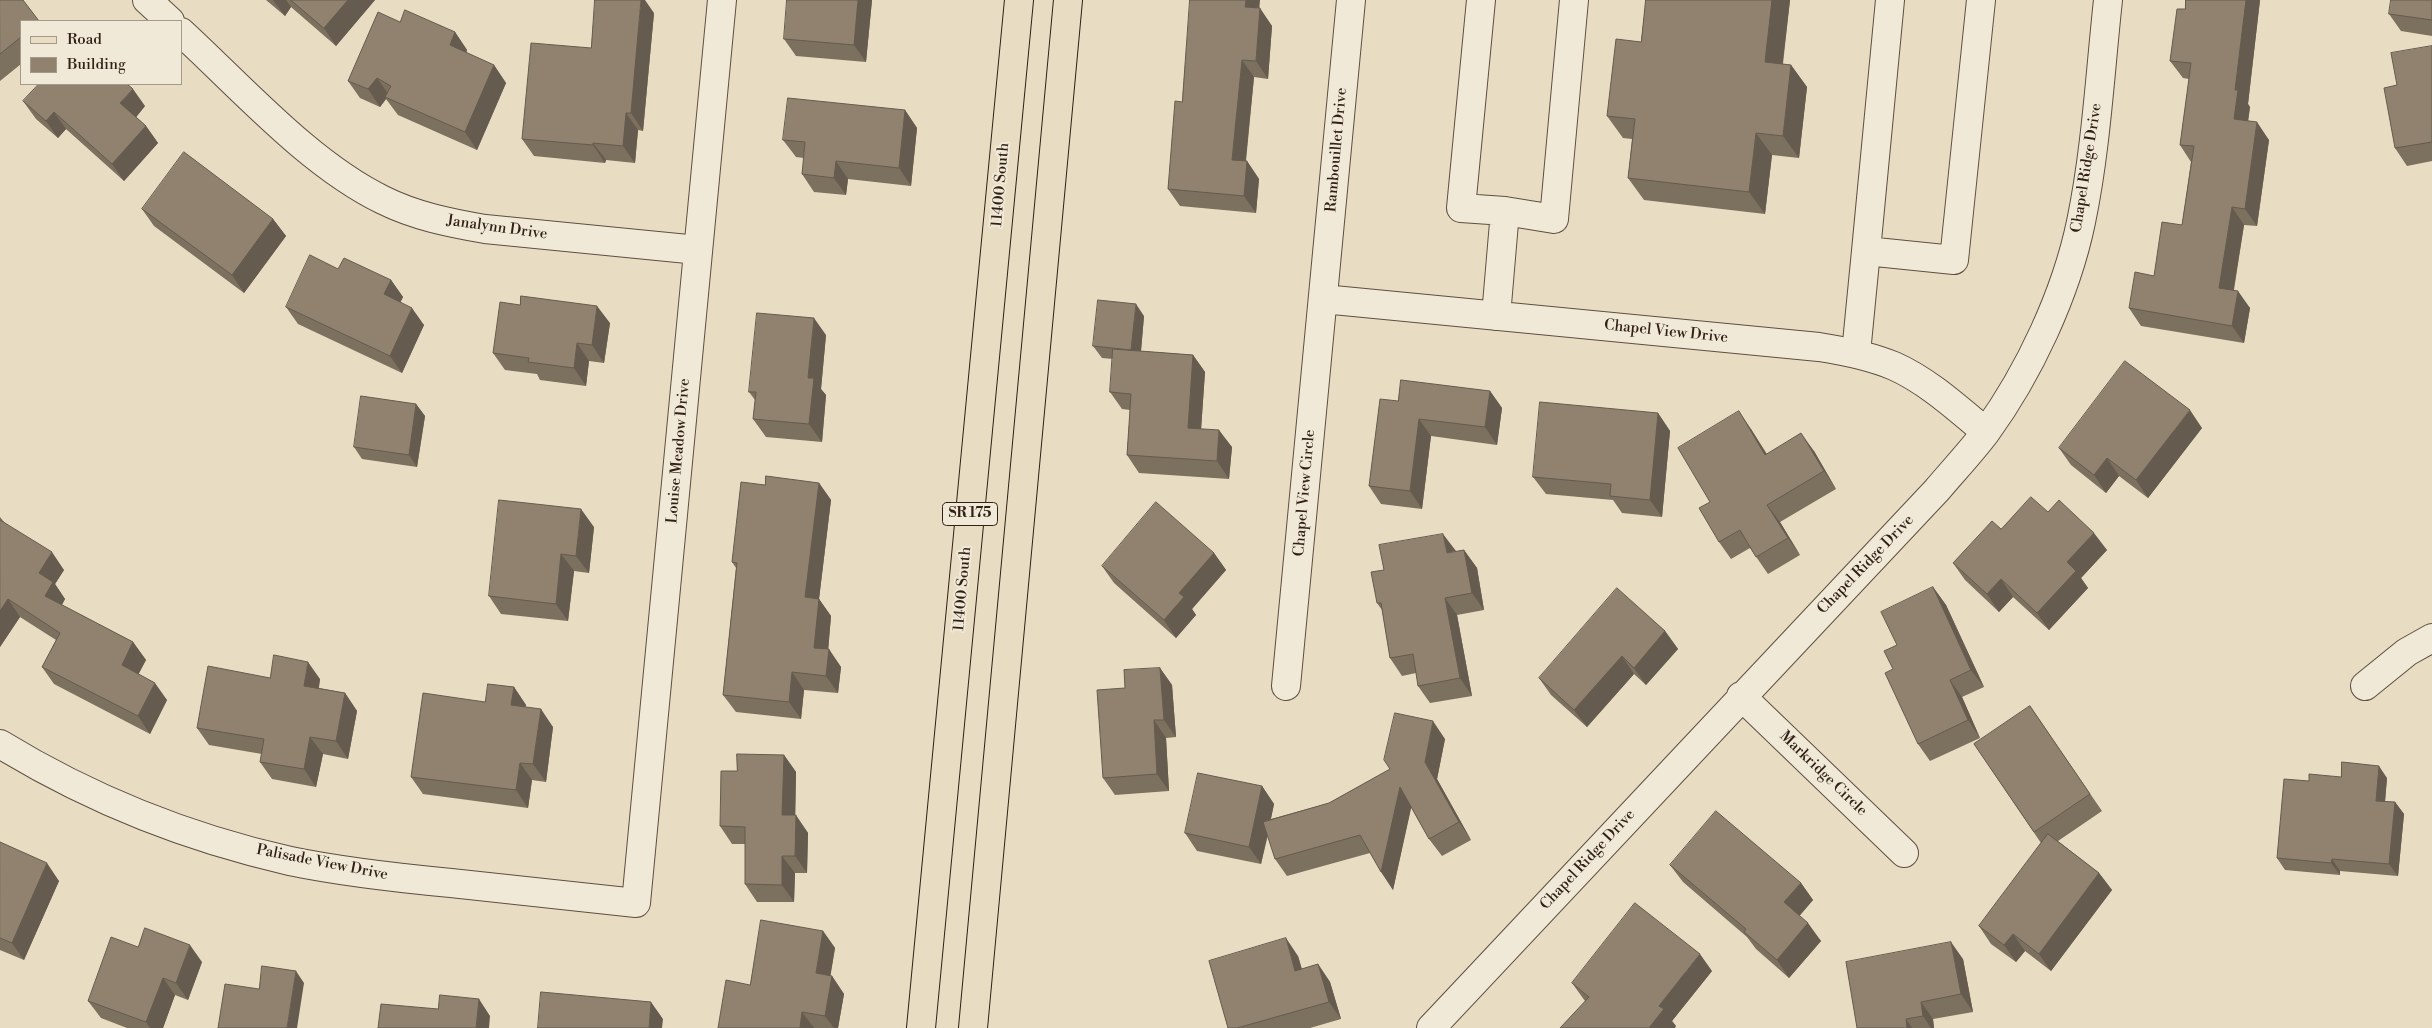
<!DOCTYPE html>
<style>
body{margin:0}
#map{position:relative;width:2432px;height:1028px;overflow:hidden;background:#e8ddc2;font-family:"Libre Bodoni",serif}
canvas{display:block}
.legend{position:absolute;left:20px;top:20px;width:162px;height:65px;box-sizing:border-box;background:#f0e9d7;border:1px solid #a4998a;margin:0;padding:6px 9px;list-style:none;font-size:15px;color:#312016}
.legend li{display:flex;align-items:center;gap:10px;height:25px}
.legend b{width:25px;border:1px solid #a4998a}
</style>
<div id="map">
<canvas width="2432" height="1028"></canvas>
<ul class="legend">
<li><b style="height:6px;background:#e8ddc2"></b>Road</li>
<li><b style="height:14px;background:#90826f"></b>Building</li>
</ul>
</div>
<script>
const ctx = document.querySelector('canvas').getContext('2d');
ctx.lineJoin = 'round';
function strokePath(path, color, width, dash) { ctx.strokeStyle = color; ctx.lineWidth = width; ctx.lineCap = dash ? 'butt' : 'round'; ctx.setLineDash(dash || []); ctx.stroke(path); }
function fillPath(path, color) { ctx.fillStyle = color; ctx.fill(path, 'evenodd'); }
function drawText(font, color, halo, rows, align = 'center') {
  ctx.font = font + ' "Libre Bodoni",serif'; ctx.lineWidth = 4; ctx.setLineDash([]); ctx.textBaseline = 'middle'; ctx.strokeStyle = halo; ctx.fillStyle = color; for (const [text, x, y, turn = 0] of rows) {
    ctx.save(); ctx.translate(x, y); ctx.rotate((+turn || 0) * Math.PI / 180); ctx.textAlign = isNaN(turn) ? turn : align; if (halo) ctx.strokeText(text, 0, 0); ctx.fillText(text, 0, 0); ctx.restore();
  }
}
const minor = new Path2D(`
 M147 0 170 21
 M1481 0 1461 208 1505 211
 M181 32C242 88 309 164 383 200 415 216 450 223 485 229L698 250
 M1866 251 1890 0
 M1323 299 1819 347C1845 351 1870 356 1894 366 1928 381 1958 409 1986 432
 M1496 316 1505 211 1554 219 1574 0
 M1856 353 1866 251 1954 260 1981 0
 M1286 686 1351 0
 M2365 686 2407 652 2432 638
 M1741 696 1904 853
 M0 744C90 799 188 838 290 861 343 872 398 878 451 883 513 890 574 896 636 903L722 0
 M1431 1028 1937 490C1953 471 1971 452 1986 432 2029 373 2066 294 2081 222 2096 150 2100 74 2108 0`);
const major = new Path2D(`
 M921 1028 1019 0
 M973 1028 1068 0`);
strokePath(minor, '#5f4f41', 30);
strokePath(major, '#312016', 30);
strokePath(minor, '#f0e9d7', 28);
strokePath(major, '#e8ddc2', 28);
fillPath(new Path2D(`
 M0 0 21 21V64L0 81Z
 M266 0H375L336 46 291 7 285 16Z
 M872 0 866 62 796 56 784 39Z
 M1646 0H1790L1783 64 1791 65 1807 87 1799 158 1772 155 1765 214 1644 200 1628 178 1632 139 1623 138 1607 116 1641 42Z
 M2186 0H2260L2248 104 2250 107 2248 121 2269 140 2257 226 2244 225 2234 290 2250 308 2244 343 2141 326 2129 308 2154 276 2182 225 2191 162 2180 145 2189 79 2183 78 2170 61 2185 9Z
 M2432 0V36L2401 31 2389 14Z
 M1259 8 1272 26 1268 79 1254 77 1246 161H1247L1259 179 1256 213 1180 206 1168 189 1182 102Z
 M654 13 643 131 638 130 635 163 606 160 605 163 534 156 522 139Z
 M400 22 455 32 467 50 466 53 494 65 506 83 477 150 398 115 386 99 380 107 360 98 348 81Z
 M2432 46V161L2407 166 2395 148 2397 85Z
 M23 101 145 106 136 117 146 126 158 143 124 181 66 129 58 138 36 119Z
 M905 110 917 128 911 186 848 179 846 195 814 192 802 174 804 158 796 157 783 140Z
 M142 209 273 219 286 236 244 293 154 226Z
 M338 269 391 280 403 297 400 302 424 325 402 373 298 324 286 307Z
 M1144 316 1141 351 1193 355 1205 372 1201 429 1232 447 1229 479 1139 473 1127 455 1130 410 1122 409 1110 392 1113 359 1102 358 1093 346Z
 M610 323 604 363 589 361 586 386 540 380 537 374 505 370 493 353Z
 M826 335 821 389 826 395 822 442 766 437 753 419 755 400 749 392Z
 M1490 391 1502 408 1497 445 1431 436 1422 509 1381 504 1369 486 1398 401Z
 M416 404 425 416 417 467 362 459 354 447Z
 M1658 413 1670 431 1662 517 1622 513 1613 500 1546 494 1533 477Z
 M2202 428 2148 498 2119 476 2106 493 2071 465 2059 448Z
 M1751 429 1767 454 1814 451 1836 489 1780 522 1800 555 1768 574 1750 548 1731 559 1719 542 1710 502Z
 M819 483 831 500 819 599 831 616 828 649 841 667 838 693 804 690 801 719 736 712 723 695 736 568 732 562 765 485Z
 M2048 512 2107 550 2081 578 2088 588 2049 630 2013 597 1999 612 1965 580 1953 563 2001 529Z
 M0 517 4 522 64 570 55 584 65 599 62 605 133 642 146 660 138 674 167 700 150 734 54 684 42 667 56 640 20 617 0 647Z
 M594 527 589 573 574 571 568 621 501 614 489 596Z
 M1464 550 1477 568 1484 610 1457 615 1472 696 1430 703 1418 686 1416 673 1402 676 1390 658 1382 610 1377 603 1384 570Z
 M1214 553 1226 570 1192 609 1196 615 1176 638 1114 583 1102 566Z
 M1933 587 1946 605 1984 687 1962 697 1980 738 1930 761 1918 744 1897 645Z
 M1665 631 1678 649 1646 685 1634 674 1587 727 1551 695 1539 678Z
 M1160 668 1172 685 1176 737 1166 738 1169 791 1115 795 1103 778 1125 688Z
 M270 678 320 679 319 688 345 693 357 711 348 759 323 754 316 787 272 779 260 762 262 754 209 745 197 728Z
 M514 687 526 705 525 707 553 727 546 782 532 780 528 808 423 794 411 777 485 702Z
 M2030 706 2102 811 2058 841 2099 873 2112 890 2051 971 2025 951 2016 962 1991 944 1979 926 2041 843 1974 744Z
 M1445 739 1437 779 1471 840 1442 856 1429 839 1411 807 1393 890 1370 853 1287 876 1275 859 1268 835 1261 864 1197 851 1185 833 1262 786 1274 804 1271 819 1329 803Z
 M784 755 796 772 795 815 808 833 807 873H795L794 902H757L745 884V844H732L720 826 737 771Z
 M2341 777 2387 778 2385 802H2395L2404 814 2398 876 2340 871V875L2285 870 2277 858Z
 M0 842 59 881 24 960 0 950Z
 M1670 865 1801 883 1813 900 1799 916 1821 941 1789 978 1756 949 1747 937 1683 882Z
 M823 931 835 948 830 976H832L844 994 838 1028H718L750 985Z
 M138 947 202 962 188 1000 175 995 163 1028H127L101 1018 88 1001Z
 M1298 956 1302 969 1318 964 1330 982 1341 1019 1310 1028H1228Z
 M1963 959 1973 1012 1933 1019 1934 1028H1857Z
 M1712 971 1672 1021 1676 1026 1585 1001 1572 983Z`), '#7c705f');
fillPath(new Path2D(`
 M273 0H286L291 7 285 16Z
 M348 0H375L336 46 324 28Z
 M641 0H645L654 13 643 131 631 113Z
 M858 0H872L866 62 854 45Z
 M1246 0H1260L1258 25 1245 7Z
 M1772 0H1790L1780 84 1765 62Z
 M2246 0H2260L2248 104 2250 107 2246 136 2234 119 2235 90Z
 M1260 8 1272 26 1268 79 1256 61Z
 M455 32 467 50 462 63 450 45Z
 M1242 60 1254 77 1244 177 1232 160Z
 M494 65 506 83 477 150 465 132Z
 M1791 65 1807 87 1799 158 1783 136Z
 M377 78 389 95 385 97 386 99 380 107 368 89Z
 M133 89 145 106 133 121 120 103Z
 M905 110 917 128 911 186 899 168Z
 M54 112 66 129 58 138 46 121Z
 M626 113 638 130 635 163 623 146Z
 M2257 122 2269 140 2257 226 2245 209Z
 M146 126 158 143 124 181 112 164Z
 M1756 133 1772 155 1765 214 1749 192Z
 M593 143 606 160 605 163 593 145Z
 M836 161 848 179 846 195 834 178Z
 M1247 161 1259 179 1256 213 1244 196Z
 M2232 207 2244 225 2231 305 2219 288Z
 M273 219 286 236 244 293 232 275Z
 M391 280 403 297 396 312 384 294Z
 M2238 291 2250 308 2244 343 2232 326Z
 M1136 304 1144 316 1140 362 1131 350Z
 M597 306 610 323 604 363 592 345Z
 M412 308 424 325 402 373 390 356Z
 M814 318 826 335 821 389 826 395 822 442 809 424 808 378Z
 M577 343 589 361 586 386 574 368Z
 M1193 355 1205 372 1200 445 1188 428Z
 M1490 391 1502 408 1497 445 1485 427Z
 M416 404 425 416 417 467 409 455Z
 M2190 410 2202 428 2148 498 2136 480Z
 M1739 411 1751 429 1777 472 1765 455Z
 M1658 413 1670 431 1662 517 1650 500Z
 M1419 419 1431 436 1422 509 1410 491Z
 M1219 430 1232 447 1229 479 1217 461Z
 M1801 433 1814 451 1836 489 1824 471Z
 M2107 458 2119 476 2106 493 2094 475Z
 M819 483 831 500 819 599 831 616 827 665 814 648 805 597Z
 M1767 505 1780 522 1800 555 1788 538Z
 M581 509 594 527 589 573 576 556Z
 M2094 533 2107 550 2081 578 2088 588 2049 630 2037 613 2067 562Z
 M1443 534 1456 551 1447 553Z
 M1464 550 1477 568 1484 610 1472 593Z
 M52 552 64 570 55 584 65 599 57 613 45 596 39 573Z
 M1214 553 1226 570 1192 609 1196 615 1176 638 1164 620 1179 593Z
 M561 554 574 571 568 621 556 604Z
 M2001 579 2013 597 1999 612 1987 594Z
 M1933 587 1946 605 1984 687 1971 670Z
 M1445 598 1457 615 1472 696 1460 678Z
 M8 599 20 617 0 647V611Z
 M1665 631 1678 649 1646 685 1634 668Z
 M133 642 146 660 134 683 122 665Z
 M829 649 841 667 838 693 826 676Z
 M1622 656 1634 674 1587 727 1574 710Z
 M308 662 320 679 316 703 304 686Z
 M1160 668 1172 685 1176 737 1164 720Z
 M792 672 804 690 801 719 789 702Z
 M1950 680 1962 697 1980 738 1968 720Z
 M155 683 167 700 150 734 138 716Z
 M514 687 526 705 523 723 511 705Z
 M345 693 357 711 348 759 336 741Z
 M541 709 553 727 546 782 533 764Z
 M1154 720 1166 738 1169 791 1157 774Z
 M1433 721 1445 739 1437 779 1471 840 1459 822 1425 762Z
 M310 737 323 754 316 787 304 769Z
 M784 755 796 772 795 833 782 815Z
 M520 763 532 780 528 808 516 790Z
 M2379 766 2387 778 2384 813 2376 801Z
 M1262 786 1274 804 1261 864 1249 847Z
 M1400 787 1412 804 1393 890 1381 872Z
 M2395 802 2404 814 2398 876 2389 864Z
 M796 815 808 833 807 873 795 856Z
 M782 856 795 873 794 902 782 885Z
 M2332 859 2340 871V875L2331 863Z
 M47 863 59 881 24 960 12 943Z
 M2099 873 2112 890 2051 971 2039 954Z
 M1801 883 1813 900 1796 920 1784 902Z
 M1808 923 1821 941 1789 978 1777 960Z
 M823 931 835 948 828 991 816 973Z
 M2013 934 2025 951 2016 962 2004 945Z
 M1286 938 1298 956 1307 988 1295 971Z
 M1951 942 1963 959 1973 1012 1961 994Z
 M190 945 202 962 188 1000 176 983Z
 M1700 954 1712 971 1672 1021 1676 1026 1675 1028H1649L1659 1006Z
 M1318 964 1330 982 1341 1019 1329 1002Z
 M296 971 304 983 297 1028H287Z
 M832 976 844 994 838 1028H834L825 1016Z
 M163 978 175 995 163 1028H150L146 1022Z
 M479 999 490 1016 489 1028H476Z
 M651 1002 663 1019 662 1028H649Z
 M1921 1002 1933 1019 1934 1028H1931L1923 1016Z
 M802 1012 814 1028H800Z
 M1906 1019 1912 1028H1907Z`), '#655b4e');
const building = new Path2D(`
 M0 0H23L39 21H21V37L0 54Z
 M291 0H348L324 28Z
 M595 0H641L631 113H626L623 146 593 143V145L522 139 531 43 591 48Z
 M787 0H858L854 45 784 39Z
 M1190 0H1246L1245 7 1260 8 1256 61 1242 60 1232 160 1247 161 1244 196 1168 189 1175 101 1182 102Z
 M1646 0H1772L1765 62 1791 65 1783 136 1756 133 1749 192 1628 178 1635 119 1607 116 1616 39 1641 42Z
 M2186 0H2246L2235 90H2238L2234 119 2257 122 2245 209 2232 207 2219 288 2238 291 2232 326 2129 308 2135 272 2154 276 2162 222 2182 225 2194 146 2180 145 2191 63 2170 61 2177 9H2185Z
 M2391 0H2432V20L2389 14Z
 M405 10 455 32 450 45 494 65 465 132 385 97 391 86 377 78 368 89 348 81 378 12 400 22Z
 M2432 46V142L2395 148 2384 88 2397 85 2391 53Z
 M39 84H127L133 89 120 103 146 126 112 164 54 112 46 121 23 101Z
 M788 98 905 110 899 168 836 161 834 178 802 174 805 142 783 140Z
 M184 152 273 219 232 275 142 209Z
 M310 255 338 269 344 258 391 280 384 294 412 308 390 356 286 307Z
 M521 296 597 306 592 345 577 343 574 368 528 362 529 358 493 353 500 302 520 305Z
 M1098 300 1136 304 1131 350 1093 346Z
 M757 313 814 318 808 378H814L809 424 753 419 756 392H749Z
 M1113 349 1193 355 1188 428 1219 430 1217 461 1127 455 1131 394 1110 392Z
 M2125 361 2190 410 2136 480 2107 458 2094 475 2059 448Z
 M1401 380 1490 391 1485 427 1419 419 1410 491 1369 486 1380 399 1398 401Z
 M361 396 416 404 409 455 354 447Z
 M1540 402 1658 413 1650 500 1610 496 1611 484 1533 477Z
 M1739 411 1765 455 1801 433 1824 471 1767 505 1788 538 1756 557 1740 530 1719 542 1699 508 1710 502 1678 448Z
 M766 476 819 483 805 597 819 599 814 648 829 649 826 676 792 672 789 702 723 695 737 563 732 562 741 482 765 485Z
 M2031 497 2048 512 2059 500 2094 533 2067 562 2076 571 2037 613 2001 579 1987 594 1953 563 1992 521 2001 529Z
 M499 500 581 509 576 556 561 554 556 604 489 596Z
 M1156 502 1214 553 1179 593 1184 597 1164 620 1102 566Z
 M0 520 52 552 39 573 53 582 45 596 133 642 122 665 155 683 138 716 42 667 60 633 8 599 0 611Z
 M1443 534 1447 553 1464 550 1472 593 1445 598 1460 678 1418 686 1413 654 1390 658 1381 603H1377L1371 572 1384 570 1379 545Z
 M1933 587 1971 670 1950 680 1968 720 1918 744 1885 673 1893 669 1884 651 1897 645 1881 612Z
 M1617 588 1665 631 1634 668 1622 656 1574 710 1539 678Z
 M274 655 308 662 304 686 345 693 336 741 310 737 304 769 260 762 264 739 197 728 208 666 270 678Z
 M1160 668 1164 720H1154L1157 774 1103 778 1097 690 1125 688 1124 670Z
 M488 684 514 687 511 705 541 709 533 764 520 763 516 790 411 777 423 693 485 702Z
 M2030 706 2090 794 2034 832 1974 744Z
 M1395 713 1433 721 1425 762 1459 822 1429 839 1400 787 1381 872 1360 835 1275 859 1263 822 1329 803 1390 769 1384 760Z
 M737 754 784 755 782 815H796L795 856H782V885L745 884V827L720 826 721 771H737Z
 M2342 762 2379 766 2376 801 2395 802 2389 864 2332 859 2331 863 2277 858 2284 779 2309 781V774L2341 777Z
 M1198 773 1262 786 1249 847 1185 833Z
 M1716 811 1801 883 1784 902 1808 923 1777 960 1744 932 1746 929 1670 865Z
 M2048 834 2099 873 2039 954 2013 934 2004 945 1979 926Z
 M0 842 47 863 12 943 0 938Z
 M1635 903 1700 954 1659 1006 1664 1009 1649 1028H1560L1589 997 1572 983Z
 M761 920 823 931 816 973 832 976 825 1016 802 1012 800 1028H718L726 980 750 985Z
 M145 928 190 945 176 983 163 978 146 1022 88 1001 111 937 138 947Z
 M1286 938 1295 971 1318 964 1329 1002 1237 1028H1228L1209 961Z
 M1951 942 1961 994 1921 1002 1923 1016 1906 1019 1907 1028H1857L1846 962Z
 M262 966 296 971 287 1028H218L225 984 259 989Z
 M541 992 651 1002 649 1028H538Z
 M440 995 479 999 476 1028H378L381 1004 438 1009Z`);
fillPath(building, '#90826f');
strokePath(building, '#655b4e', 1);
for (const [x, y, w] of [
 [970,514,55]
]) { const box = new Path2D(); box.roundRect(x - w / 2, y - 11.5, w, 23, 4); ctx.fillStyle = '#f0e9d7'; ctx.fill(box); strokePath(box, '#312016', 1); }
drawText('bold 14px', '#312016', null, [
 ["SR 175",970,514]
]);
drawText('15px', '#312016', '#f0e9d7', [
 ["Rambouillet Drive",1337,150,-85],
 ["Chapel Ridge Drive",2087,168,-81],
 ["11400 South",1001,185,-85],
 ["Janalynn Drive",497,228,8],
 ["Chapel View Drive",1666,332,6],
 ["Louise Meadow Drive",679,451,-85],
 ["Chapel View Circle",1305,493,-85],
 ["Chapel Ridge Drive",1866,565,-46],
 ["11400 South",963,589,-85],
 ["Markridge Circle",1823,774,44],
 ["Chapel Ridge Drive",1588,860,-47],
 ["Palisade View Drive",322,863,11]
]);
</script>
